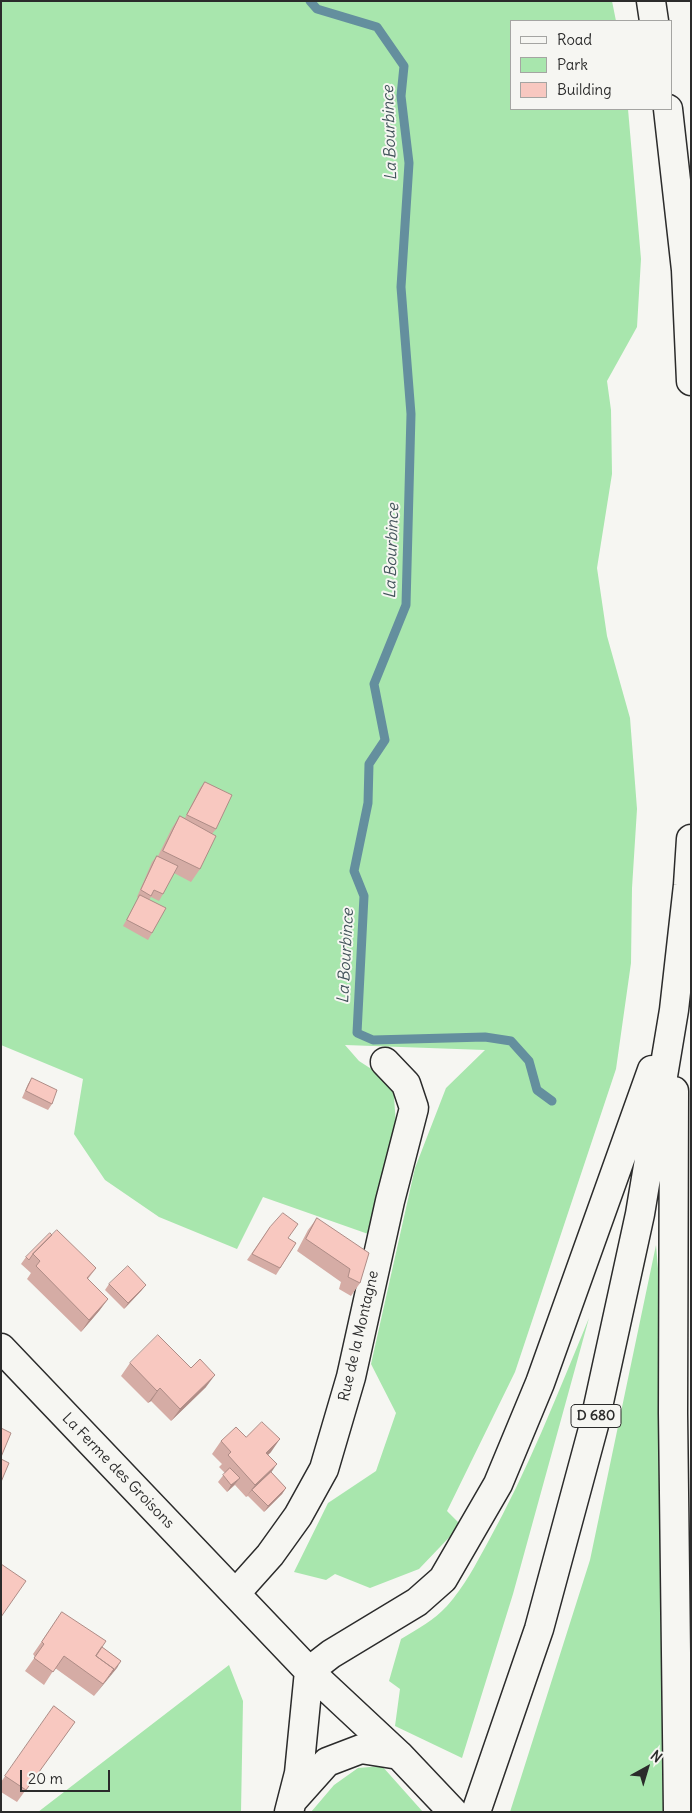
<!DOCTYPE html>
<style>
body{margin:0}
#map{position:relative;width:692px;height:1813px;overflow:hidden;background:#f6f6f2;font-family:Delius,sans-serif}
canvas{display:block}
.frame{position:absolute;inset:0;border:2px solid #2b2b2b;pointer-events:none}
.legend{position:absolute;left:510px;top:20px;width:162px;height:90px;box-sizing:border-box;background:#f6f6f2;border:1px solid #a5a5a2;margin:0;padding:6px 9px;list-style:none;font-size:15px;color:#2b2b2b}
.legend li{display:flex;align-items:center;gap:10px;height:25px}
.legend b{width:25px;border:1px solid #a5a5a2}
.north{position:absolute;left:622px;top:1743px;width:50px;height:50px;-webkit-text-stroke:4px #f6f6f2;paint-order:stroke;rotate:39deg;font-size:14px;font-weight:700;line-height:20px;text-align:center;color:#2b2b2b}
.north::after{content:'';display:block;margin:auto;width:18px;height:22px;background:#2b2b2b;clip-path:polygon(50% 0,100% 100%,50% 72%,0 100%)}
.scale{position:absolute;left:20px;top:1770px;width:90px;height:22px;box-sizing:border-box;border:2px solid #2b2b2b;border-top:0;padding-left:6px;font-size:15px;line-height:18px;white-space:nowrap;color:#2b2b2b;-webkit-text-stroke:4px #f6f6f2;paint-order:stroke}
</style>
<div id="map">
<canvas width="692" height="1813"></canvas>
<div class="frame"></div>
<ul class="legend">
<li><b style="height:6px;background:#f6f6f2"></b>Road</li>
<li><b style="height:14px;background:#a8e6ad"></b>Park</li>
<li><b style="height:14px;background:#f8c8c0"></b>Building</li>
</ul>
<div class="north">N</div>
<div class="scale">20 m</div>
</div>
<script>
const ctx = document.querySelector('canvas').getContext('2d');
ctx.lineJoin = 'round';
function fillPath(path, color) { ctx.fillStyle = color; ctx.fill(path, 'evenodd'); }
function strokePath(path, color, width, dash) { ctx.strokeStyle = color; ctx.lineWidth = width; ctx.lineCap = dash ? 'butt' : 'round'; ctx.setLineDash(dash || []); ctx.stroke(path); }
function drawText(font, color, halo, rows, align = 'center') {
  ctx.font = font + ' Delius,sans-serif'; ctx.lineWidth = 4; ctx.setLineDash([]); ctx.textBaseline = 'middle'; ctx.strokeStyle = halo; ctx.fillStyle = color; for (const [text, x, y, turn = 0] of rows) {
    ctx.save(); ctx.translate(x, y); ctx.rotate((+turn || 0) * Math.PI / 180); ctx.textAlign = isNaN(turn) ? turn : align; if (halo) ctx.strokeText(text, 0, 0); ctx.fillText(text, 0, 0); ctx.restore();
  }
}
fillPath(new Path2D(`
 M1 1H612L616 21H511V109H628L641 259 637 327 607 381 611 410 612 474 597 568 607 636 630 718 637 809 632 888 631 963 616 1069 515 1372 447 1511 461 1525 419 1569 370 1588 335 1574 326 1580 294 1572 328 1503 376 1471 396 1413 371 1364 415 1168 446 1088 485 1050 345 1045 359 1061 393 1083 396 1125 371 1235 263 1197 237 1249 159 1217 105 1180 74 1134 83 1079 1 1045Z
 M656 1245 659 1280 664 1812H510L590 1560Z
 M589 1318 513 1594 462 1758 395 1726 400 1689 389 1681 401 1639C418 1629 434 1620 447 1606 464 1587 476 1564 488 1542 528 1470 558 1393 589 1318Z
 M229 1665 243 1701 241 1812H38Z
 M382 1766 423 1812H311L334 1785 358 1768Z`), '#a8e6ad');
strokePath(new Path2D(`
 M310 1 317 9 377 27 404 66 401 96 409 163 401 287 411 414 406 605 374 684 385 740 369 764 368 803 354 871 364 896 357 1033 373 1040 485 1037 511 1041 529 1061 537 1090 552 1101`), '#648f9e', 9);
const minor = new Path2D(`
 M236 1593 270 1555 298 1516 324 1469 351 1377 390 1201 414 1108 406 1084 385 1062`);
const major = new Path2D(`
 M651 1 654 21
 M668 109 686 270 691 381
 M674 1091 673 1413 678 1812
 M1 1348 309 1671 399 1755 453 1812
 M293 1800 327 1762 361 1749 399 1755
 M289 1812 299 1773 309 1671 331 1654 417 1602 443 1579 498 1484 540 1383 652 1070
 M476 1812 539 1629 594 1425 640 1214 674 1010 688 885 691 839`);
strokePath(minor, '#2b2b2b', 31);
strokePath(major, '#2b2b2b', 31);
strokePath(minor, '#f6f6f2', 28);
strokePath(major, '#f6f6f2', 28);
fillPath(new Path2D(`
 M205 782 216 829 212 834 200 869 191 882 174 873 163 894 159 901 151 897 149 900 152 933 148 940 123 926 139 898 137 897 152 862 157 856H158L172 828 180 816 185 818 200 788Z
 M32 1078 52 1104 48 1110 22 1098 28 1084Z
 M317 1218 360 1283 351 1296 339 1289 341 1282 297 1251 308 1230Z
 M270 1227 296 1243 276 1275 247 1260Z
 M52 1235 96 1268 88 1279 108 1299 99 1311 81 1332 27 1279 31 1273 21 1264 26 1257Z
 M109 1284 146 1285 141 1291 124 1309 105 1290Z
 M130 1363 206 1387 171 1421 151 1401 148 1403 121 1376Z
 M246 1437 271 1452 268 1455 271 1472 286 1488 282 1494 264 1512 248 1496 246 1497 235 1485 227 1492 218 1482 225 1473 219 1467 222 1464 212 1454 221 1441Z
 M62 1612 102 1647 121 1661 94 1696 55 1668 44 1685 25 1671 35 1657 33 1654Z
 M54 1706 75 1722 17 1802 1 1792V1782Z`), '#d5aca5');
fillPath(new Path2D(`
 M146 1285 141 1291 124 1309 128 1303Z
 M108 1299 99 1311 81 1332 89 1320Z
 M215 1375 206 1387 171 1421 180 1409Z
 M160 1388 151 1401 148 1403 157 1391Z
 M280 1439 271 1452 257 1465 266 1453Z
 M277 1464 268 1477 252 1490 246 1497 255 1485Z
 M240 1478 235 1484 227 1492 231 1485Z
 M286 1488 282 1494 264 1512 268 1506Z
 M121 1661 117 1668 94 1696 103 1684Z`), '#ae8c86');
const building = new Path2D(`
 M205 782 232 795 216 829 187 815Z
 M180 816 216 836 200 869 163 851Z
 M157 856 178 866 163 894 154 890 151 896 141 890Z
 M140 895 166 908 152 933 127 920Z
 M32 1078 57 1090 52 1104 26 1091Z
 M283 1213 298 1224 288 1238 296 1243 280 1268 252 1254 270 1227Z
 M317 1218 369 1253 360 1283 348 1277 350 1269 306 1239Z
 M57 1230 96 1268 87 1278 108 1299 89 1320 36 1266 40 1261 33 1254Z
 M50 1233 52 1235 33 1254 29 1260 26 1257Z
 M128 1266 146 1285 128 1303 109 1284Z
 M158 1335 191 1368 200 1359 215 1375 180 1409 160 1388 157 1391 130 1363Z
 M262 1422 280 1439 266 1453 277 1464 255 1485 228 1455 231 1452 221 1441 236 1427 246 1437Z
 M1 1428 11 1433 1 1457Z
 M1 1459 9 1463 1 1482Z
 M230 1468 240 1478 231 1485 223 1475Z
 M271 1472 286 1488 268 1506 252 1490Z
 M1 1564 26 1581 1 1617Z
 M62 1612 106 1641 96 1656 114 1669 103 1684 64 1656 53 1672 34 1658 44 1644 42 1642Z
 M102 1647 121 1661 110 1675 114 1669 96 1656Z
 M54 1706 75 1722 26 1790 5 1776Z`);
fillPath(building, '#f8c8c0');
strokePath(building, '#ae8c86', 1);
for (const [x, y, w] of [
 [596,1416,50]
]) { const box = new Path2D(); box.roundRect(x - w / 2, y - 11.5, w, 23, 4); ctx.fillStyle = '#f6f6f2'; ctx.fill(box); strokePath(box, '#2b2b2b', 1); }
drawText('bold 14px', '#2b2b2b', null, [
 ["D 680",596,1416]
]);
drawText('15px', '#2b2b2b', '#f6f6f2', [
 ["Rue de la Montagne",359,1336,-77],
 ["La Ferme des Groisons",118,1471,46]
]);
drawText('italic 16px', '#43545b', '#f6f6f2', [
 ["La Bourbince",390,133,-92],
 ["La Bourbince",392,551,-88],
 ["La Bourbince",346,956,-87]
]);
</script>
